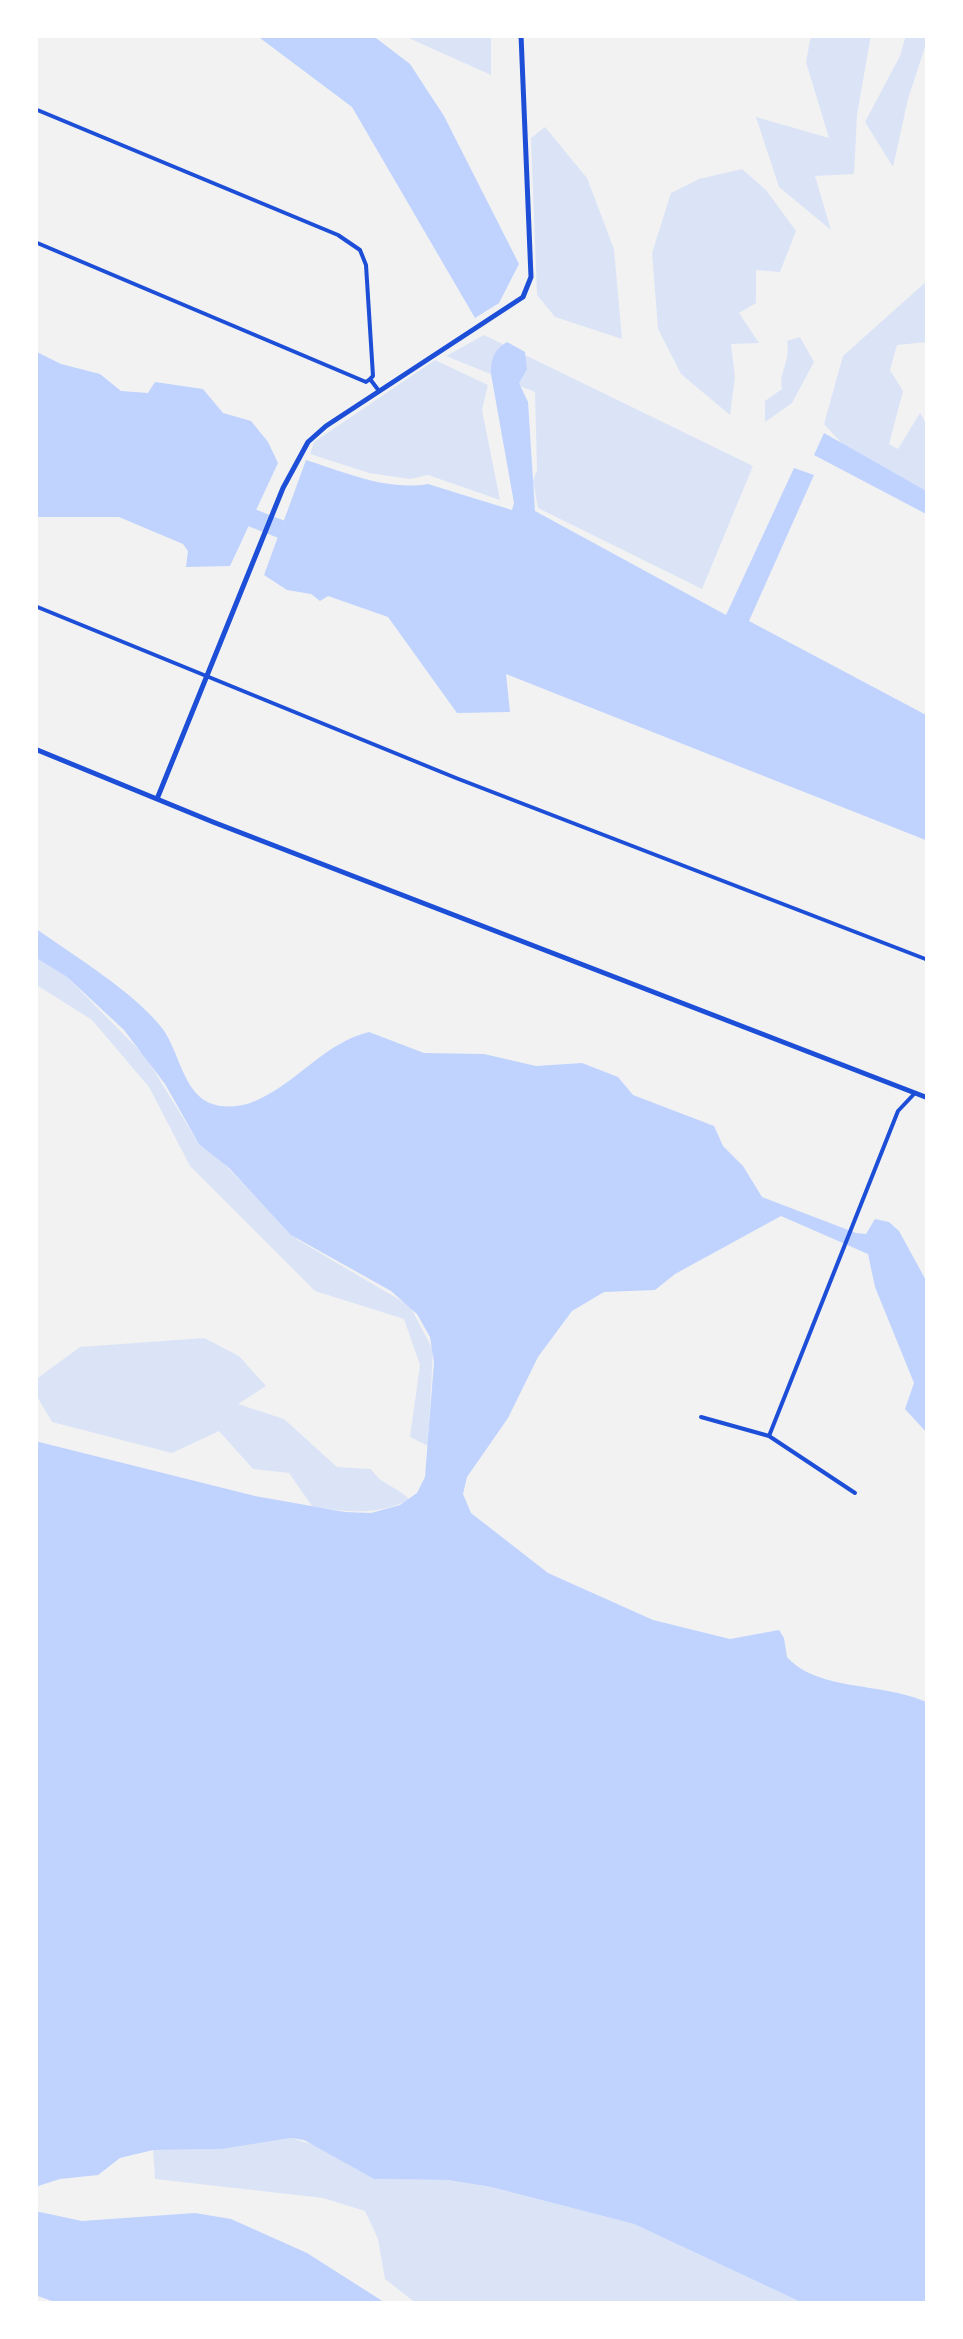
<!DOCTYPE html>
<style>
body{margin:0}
#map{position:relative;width:963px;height:2339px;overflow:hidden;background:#f2f2f2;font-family:Arial,sans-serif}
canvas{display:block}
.frame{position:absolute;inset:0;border:38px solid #fff;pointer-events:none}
</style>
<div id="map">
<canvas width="963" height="2339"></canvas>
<div class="frame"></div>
</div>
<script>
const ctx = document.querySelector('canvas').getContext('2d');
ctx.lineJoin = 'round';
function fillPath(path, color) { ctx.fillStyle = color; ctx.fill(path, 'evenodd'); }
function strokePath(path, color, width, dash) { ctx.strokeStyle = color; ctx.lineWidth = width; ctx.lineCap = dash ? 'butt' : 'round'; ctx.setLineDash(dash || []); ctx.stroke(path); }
fillPath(new Path2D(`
 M402 35H491V75Z
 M811 35H871L857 115 854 174 815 176 831 230 779 187 756 117 829 138 806 62Z
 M906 35H928V38L908 99 893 167 865 122 900 56Z
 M545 127 587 178 614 249 622 339 555 317 537 295 531 138Z
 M742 169 766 190 796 231 780 272 756 270V303L739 313 759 343 731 344 735 377 730 415 681 374 658 329 652 253 671 193 699 179Z
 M928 280V342L897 345 890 370 903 391 889 444 898 449 920 413C935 433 928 468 928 492L845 447 824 424 843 356Z
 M484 335 753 466 702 589 538 508 533 481 537 470 535 392 446 356Z
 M800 337 814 362 792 403 765 422V401L782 389C778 371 791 364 787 341Z
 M435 360 488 385 482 410 500 500 428 475 410 479 369 473 310 454 314 442Z
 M35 956 67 977 145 1056 196 1139 223 1163 298 1240 410 1306 433 1350 428 1446 410 1437 420 1365 404 1319 315 1291 190 1166 149 1087 92 1020 35 984Z
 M204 1338 239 1356 266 1386 238 1404 284 1419 337 1467 371 1469C381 1485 397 1486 410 1500 375 1515 349 1513 312 1506L289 1473 253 1469 219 1431 172 1453 52 1422 35 1393V1380L80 1347Z
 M291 2138 314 2145 374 2179 448 2180 491 2187 634 2224 805 2304H417L385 2279 378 2239 365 2211 323 2198 155 2179 153 2150 222 2149Z`), '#dbe4f7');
fillPath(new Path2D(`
 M256 35H372L410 64 444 116 519 264 499 303 475 318 352 107Z
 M507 342 525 352 527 369 519 383 528 402 535 511 726 615 794 468 814 475 749 621 928 716V841L506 674 510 712 457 713 388 617 328 596 320 601 311 594 287 590 264 575 306 460C344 472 387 491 428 484L512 510 514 503 491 374C491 358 494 350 507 342Z
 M35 351 61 364 100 374 121 391 148 393 155 382 203 389 223 413 251 421 268 442 278 463 230 566 186 567 188 551 183 544 119 517H35Z
 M824 433 928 492V515L814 455Z
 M35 928C73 955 134 992 162 1028 177 1048 181 1079 199 1096 212 1109 235 1108 250 1103 294 1087 323 1043 369 1032L424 1053 484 1054 536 1066 582 1063 618 1077 633 1095 714 1126 723 1146 743 1166 762 1197 856 1233 866 1234 875 1219 889 1222 899 1231 928 1284V1434L905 1409 914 1383 875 1287 868 1254 781 1216 675 1274 655 1290 604 1292 572 1311 538 1357 508 1418 467 1477 463 1494 471 1513 548 1573 653 1620 730 1639 779 1630 784 1638 787 1657C818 1692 886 1682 928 1703V2304H805L634 2224 491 2187 448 2180 374 2179 304 2140 291 2138 222 2149 153 2150 120 2158 98 2175 60 2179 35 2187V1441L255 1496 345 1512 371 1513 400 1505 417 1493 425 1477 434 1362 430 1337 417 1314 391 1291 291 1235 229 1168 199 1144 165 1084 124 1030 67 977 35 957Z
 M35 2211 82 2221 195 2213 231 2219 307 2253 387 2304H60L35 2295Z`), '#bfd3fe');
strokePath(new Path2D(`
 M232 510 301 537`), '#bfd3fe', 18);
strokePath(new Path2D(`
 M35 109 338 235 360 250 366 265 373 376 370 379
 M35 242 366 382 370 379 379 391
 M35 606 456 778 928 960
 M701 1417 769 1436 898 1111 915 1093
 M769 1436 855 1493`), '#1d4ed8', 4);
strokePath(new Path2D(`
 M35 749 213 822 928 1098
 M157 799 283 488 308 442 326 426 523 297 531 277 521 35`), '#1d4ed8', 5);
</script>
